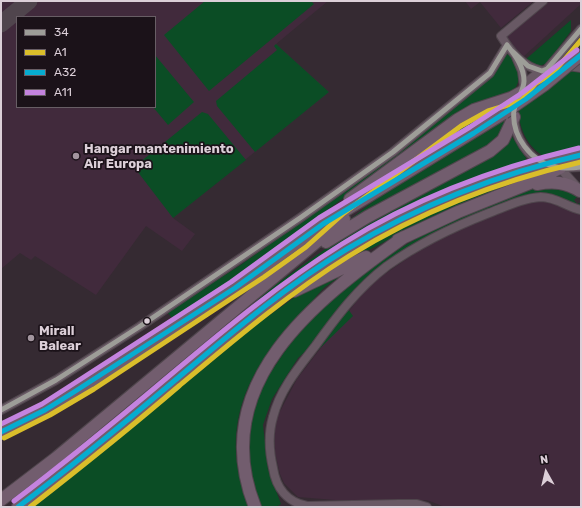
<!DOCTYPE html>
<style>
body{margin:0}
#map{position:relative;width:582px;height:508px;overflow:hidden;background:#352a32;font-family:Rubik,sans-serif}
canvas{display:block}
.frame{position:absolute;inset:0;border:2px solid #dccfd8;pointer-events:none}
.legend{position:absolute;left:16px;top:16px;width:140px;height:92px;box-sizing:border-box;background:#1b1219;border:1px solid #685e65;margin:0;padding:5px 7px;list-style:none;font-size:12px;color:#dccfd8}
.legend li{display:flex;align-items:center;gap:8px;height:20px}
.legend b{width:20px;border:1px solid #685e65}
.north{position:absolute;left:526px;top:452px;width:40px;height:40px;-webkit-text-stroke:3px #1b1219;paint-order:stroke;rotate:352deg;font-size:11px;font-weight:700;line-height:16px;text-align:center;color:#dccfd8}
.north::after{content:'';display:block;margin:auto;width:14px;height:18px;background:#dccfd8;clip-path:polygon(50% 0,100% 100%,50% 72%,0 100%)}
</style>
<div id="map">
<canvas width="582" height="508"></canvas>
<div class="frame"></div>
<ul class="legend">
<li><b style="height:5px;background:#9d9d98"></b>34</li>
<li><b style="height:5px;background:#dabe2a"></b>A1</li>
<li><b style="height:5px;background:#06acd0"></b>A32</li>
<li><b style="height:5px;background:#c483df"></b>A11</li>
</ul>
<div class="north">N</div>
</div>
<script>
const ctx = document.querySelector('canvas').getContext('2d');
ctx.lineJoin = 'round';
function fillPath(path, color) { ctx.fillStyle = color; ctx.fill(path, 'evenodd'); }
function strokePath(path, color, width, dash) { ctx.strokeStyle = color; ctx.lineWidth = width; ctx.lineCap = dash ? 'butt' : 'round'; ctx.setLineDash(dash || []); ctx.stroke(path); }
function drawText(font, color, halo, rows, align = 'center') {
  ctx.font = font + ' Rubik,sans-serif'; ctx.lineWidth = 3.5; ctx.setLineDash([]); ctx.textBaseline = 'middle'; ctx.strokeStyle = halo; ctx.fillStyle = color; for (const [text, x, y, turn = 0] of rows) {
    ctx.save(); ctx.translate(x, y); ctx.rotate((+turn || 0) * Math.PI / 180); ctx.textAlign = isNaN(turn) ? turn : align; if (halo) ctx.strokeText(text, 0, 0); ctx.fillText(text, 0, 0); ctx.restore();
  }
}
fillPath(new Path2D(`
 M1 1H328L276 44 329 92 173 218 195 234 182 251 146 226 96 295 35 256 31 260 20 253 1 269ZM17 17H155V107H17Z
 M465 1H534L501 28 480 2 471 9Z
 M548 1H581V4L522 58 505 37Z
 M545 201 560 205 581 215V507H445L427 500H335L298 497 284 483 280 474 275 453 274 423 297 379 369 285 421 249 461 229 528 202Z`), '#412a3c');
fillPath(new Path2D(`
 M205 1H311L314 4 209 91 164 35Z
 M571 20V31L547 63 537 67 525 60Z
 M581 33V45L559 60Z
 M276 44 329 92 255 152 217 106 216 101 277 50 274 46Z
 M505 54 510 55C519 67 523 79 513 92L425 136 292 237 174 320 167 312 242 264 345 190 495 73Z
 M155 55 194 102 168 125 153 107H155Z
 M569 70 581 73V162C529 175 494 103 542 76 549 71 560 71 569 70Z
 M499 108 410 161 471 115Z
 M202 112 208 114 246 160 173 218 134 167Z
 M507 119V125L493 144 343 225 375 200Z
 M511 135 526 158V161L374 226 305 269 242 318 240 315 275 285 356 227Z
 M530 175 532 177 436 215 348 261 319 273C351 254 383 233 418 217 454 200 492 187 530 175Z
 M552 185 573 193 577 197 574 200 577 204 581 203V206L553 196 473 216 358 287 350 295 307 350 298 358 272 399 265 419 263 425 268 469 281 504 276 507H261C245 470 243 430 258 392 262 384 268 377 273 369 320 294 400 241 480 208 506 198 525 190 552 185Z
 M354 268C345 275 330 282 322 290 314 298 308 308 300 316 285 333 268 350 257 370 232 412 228 463 251 507H29L158 402 196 375 254 326 295 297Z
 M348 309 353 316 316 352Z`), '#0b4d25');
strokePath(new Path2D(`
 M1 24 29 1`), '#50454d', 17);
const minor = new Path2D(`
 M516 57 522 71 524 86
 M547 69 581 29
 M542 71C523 67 511 52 501 36L543 1
 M518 97C529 71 555 62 581 68
 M514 118C515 138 527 156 545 165
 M556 168 581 167
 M560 168 578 188
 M1 410 56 380 139 327 300 218 393 152 490 73 507 45
 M427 507 417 504H399L307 506C287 502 276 488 273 468 269 451 268 434 273 417 280 389 299 367 316 345 337 316 358 288 387 266 418 244 453 227 489 213 505 207 523 198 541 197 556 197 567 207 581 210`);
const highway = new Path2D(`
 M537 184C553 181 566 182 580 191
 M350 199 457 120 474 110 511 98 520 93
 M398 240 458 212 530 183 560 168
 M326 242 367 217 490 151 503 140 514 117
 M294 291 366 257
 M1 432 45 410 74 392 235 288 323 224 504 113
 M1 500 56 458 344 219
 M18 507C71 467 122 424 173 381 228 335 282 289 344 251 402 214 466 188 531 167
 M255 507C206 384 315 300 404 237`);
strokePath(minor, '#4f454c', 10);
strokePath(highway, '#4f454c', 14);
strokePath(minor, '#685964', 8);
strokePath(highway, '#725d6e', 12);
const highwayBridge = new Path2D(`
 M504 113 544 85 578 57
 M531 167 581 155`);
strokePath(highwayBridge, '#4f454c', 14, []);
strokePath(highwayBridge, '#725d6e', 12);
strokePath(new Path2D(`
 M507 45C515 55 524 67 524 81 524 91 516 100 514 110 511 136 531 162 556 167 565 169 573 168 581 167
 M512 51 528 66 542 71 547 69 581 29
 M1 410 56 380 139 327 300 218 393 152 490 73 507 45`), '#9d9d98', 5);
strokePath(new Path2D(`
 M4 438 50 415 94 389 264 277 306 247 344 213 461 126 488 111 521 101 536 83 552 74 581 40
 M30 507C80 468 130 428 179 386 234 340 288 294 349 256 421 211 499 181 581 162`), '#dabe2a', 5);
strokePath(new Path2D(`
 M1 432 45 410 74 392 235 288 323 224 474 133 526 99 581 55
 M18 507C71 467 122 425 173 382 229 335 284 287 347 249 420 205 498 174 581 155`), '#06acd0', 5);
strokePath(new Path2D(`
 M1 424 42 404 70 386 231 282 319 218 470 127 522 93 577 50
 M14 501C67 461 118 419 169 376 225 329 280 283 342 244 415 198 495 168 579 148`), '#c483df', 5);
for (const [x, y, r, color] of [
 [76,156,4,"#a2959e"],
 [147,321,3.5,"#dccfd8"],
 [31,338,4,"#a2959e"]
]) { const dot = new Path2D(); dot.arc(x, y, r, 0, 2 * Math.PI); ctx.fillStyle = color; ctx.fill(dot); strokePath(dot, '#1b1219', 1.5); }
drawText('bold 13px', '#dccfd8', '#1b1219', [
 ["Hangar mantenimiento",84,149],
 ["Air Europa",84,164],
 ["Mirall",39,331],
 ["Balear",39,346]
], 'left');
</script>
